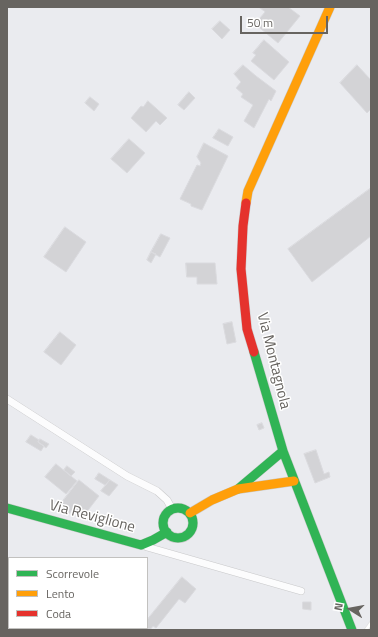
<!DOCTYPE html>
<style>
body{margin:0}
#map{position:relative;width:378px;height:637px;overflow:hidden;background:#eaebef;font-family:"Titillium Web",sans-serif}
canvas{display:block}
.frame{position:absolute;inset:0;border:8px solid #676460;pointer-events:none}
.legend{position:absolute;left:8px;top:557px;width:140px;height:72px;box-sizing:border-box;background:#fff;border:1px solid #c2c1bf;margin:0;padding:5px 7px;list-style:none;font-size:12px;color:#676460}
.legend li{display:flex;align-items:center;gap:8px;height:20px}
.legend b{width:20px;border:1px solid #c2c1bf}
.north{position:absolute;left:330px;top:589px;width:40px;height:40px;-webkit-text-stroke:3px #fff;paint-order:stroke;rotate:281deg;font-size:11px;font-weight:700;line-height:16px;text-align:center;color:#676460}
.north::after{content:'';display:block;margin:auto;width:14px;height:18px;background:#676460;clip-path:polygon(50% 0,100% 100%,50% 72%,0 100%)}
.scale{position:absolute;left:240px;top:16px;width:88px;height:18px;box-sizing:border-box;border:2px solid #676460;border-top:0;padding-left:5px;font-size:12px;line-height:14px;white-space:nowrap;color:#676460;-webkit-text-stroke:3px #fff;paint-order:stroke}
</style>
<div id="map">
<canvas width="378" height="637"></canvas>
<div class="frame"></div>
<ul class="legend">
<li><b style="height:5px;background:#30b455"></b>Scorrevole</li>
<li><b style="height:5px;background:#ff9f0a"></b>Lento</li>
<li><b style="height:5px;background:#e5322d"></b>Coda</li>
</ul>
<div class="north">N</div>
<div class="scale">50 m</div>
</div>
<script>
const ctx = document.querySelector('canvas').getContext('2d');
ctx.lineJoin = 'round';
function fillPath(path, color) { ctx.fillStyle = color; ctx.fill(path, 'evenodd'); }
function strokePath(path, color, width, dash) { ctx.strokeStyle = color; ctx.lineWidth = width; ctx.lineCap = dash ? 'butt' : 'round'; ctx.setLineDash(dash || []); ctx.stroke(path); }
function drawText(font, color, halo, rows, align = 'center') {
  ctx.font = font + ' "Titillium Web",sans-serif'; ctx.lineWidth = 3; ctx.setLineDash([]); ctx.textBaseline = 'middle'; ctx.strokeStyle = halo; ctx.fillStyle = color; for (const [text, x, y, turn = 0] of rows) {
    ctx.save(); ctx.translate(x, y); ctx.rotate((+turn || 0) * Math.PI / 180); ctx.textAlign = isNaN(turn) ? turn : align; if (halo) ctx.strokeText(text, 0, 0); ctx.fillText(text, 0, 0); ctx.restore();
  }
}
const building = new Path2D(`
 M259 7H288L300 16 278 43 255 24 265 12Z
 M220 21 230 30 222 39 212 29Z
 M264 40 289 62 274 80 251 61 256 55 253 53Z
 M243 65 256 76 276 91 271 101 269 99 254 128 244 121 253 105 241 97 243 94 236 88 241 82 234 74Z
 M357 65 371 80V109L367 113 340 83Z
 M189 92 195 98 184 110 178 105Z
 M90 97 99 104 94 111 85 103Z
 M148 101 167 118 160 125 156 121 146 132 131 118 141 106 143 107Z
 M219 129 233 137 228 146 213 138Z
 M129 139 145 153 127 173 111 159Z
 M204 143 228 156 202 210 191 206V204L180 199 197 165 200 166 201 163 197 157Z
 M371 188V236L312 282 288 249Z
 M65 227 86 242 66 272 44 257Z
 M161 234 170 238 160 257 151 252Z
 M151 252 156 254 151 263 147 260Z
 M186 263H215L217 284H197V277H187Z
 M232 322 236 342 227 344 223 324Z
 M60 332 76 345 61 365 44 352Z
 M262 423 264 428 259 430 257 425Z
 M31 435 39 440 38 442 44 446 41 451 26 442Z
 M40 439 49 444 46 448 38 442Z
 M316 450 324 474 329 472 330 477 315 483 304 454Z
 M56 464 77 481 66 494 45 477Z
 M67 466 75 472 71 476 64 470Z
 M99 473 110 480 105 485 95 479Z
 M79 480 99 496 82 518 72 510 69 514 59 506Z
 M110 480 118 485 109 496 101 491Z
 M182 577 196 589 185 603 179 599 156 628 153 626 150 630H139L141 628H147V620Z
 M8 578 9 579V592L7 591Z
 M303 602H311V610L303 609Z
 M7 607 9 608V616L7 615Z`);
fillPath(building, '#d3d3d6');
strokePath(building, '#dadade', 1);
const lane = new Path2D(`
 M7 399 127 476 157 491 167 500 172 509
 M147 547 301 591`);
const fast = new Path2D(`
 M254 352 283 451 352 630
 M238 489 283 451
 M7 508 141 545 153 540 167 532
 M163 523a15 15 0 1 1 30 0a15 15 0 1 1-30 0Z`);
const slow = new Path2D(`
 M246 203 248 191 330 7
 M190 513 212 500 238 489 294 481`);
const jam = new Path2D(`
 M246 203 243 226 241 269 247 329 254 352`);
strokePath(lane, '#c9c9ca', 8);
strokePath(fast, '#c9c9c9', 10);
strokePath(slow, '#c9c9c9', 10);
strokePath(jam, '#c9c9c9', 10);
strokePath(lane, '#fcfcfd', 7);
strokePath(fast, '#30b455', 9);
strokePath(slow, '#ff9f0a', 9);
strokePath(jam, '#e5322d', 9);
const rail = new Path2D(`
 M366 630 371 623`);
strokePath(rail, '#e2e2e2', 4.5);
strokePath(rail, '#fff', 3, [9]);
drawText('15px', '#676460', '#fff', [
 ["Via Montagnola",273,361,76],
 ["Via Reviglione",92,517,15]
]);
</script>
